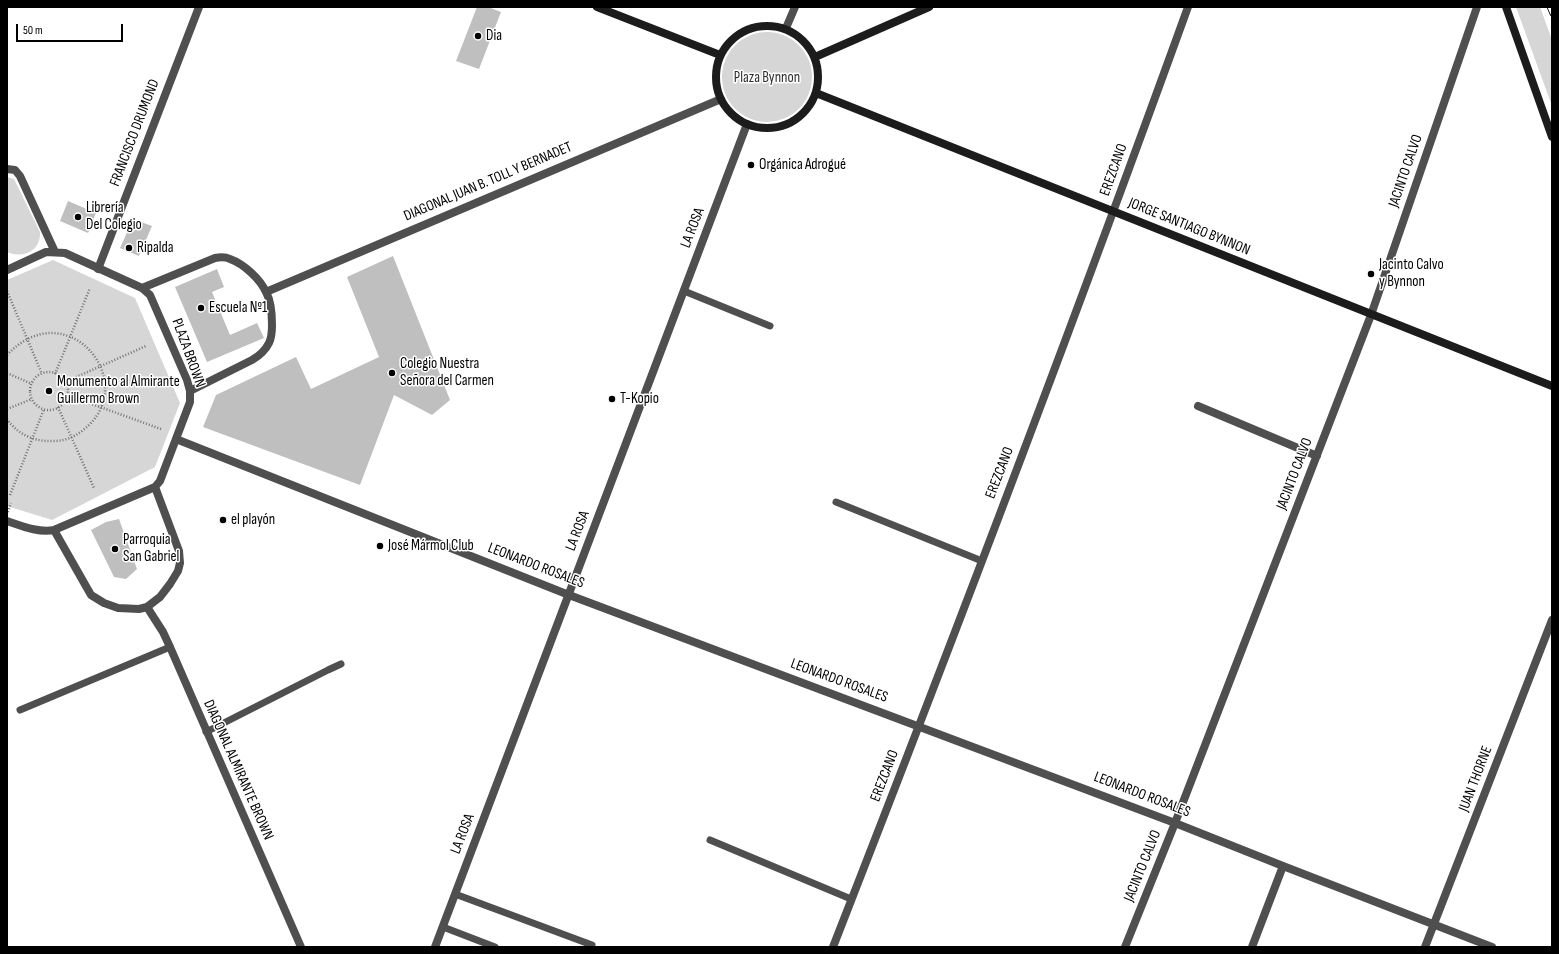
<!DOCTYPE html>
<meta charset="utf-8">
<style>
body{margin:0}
#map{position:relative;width:1559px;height:954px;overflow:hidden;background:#fff;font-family:"Sofia Sans Condensed",sans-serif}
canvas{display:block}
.frame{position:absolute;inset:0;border:8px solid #000;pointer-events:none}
.scale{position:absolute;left:16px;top:24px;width:107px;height:18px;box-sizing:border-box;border:2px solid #000;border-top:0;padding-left:5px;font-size:12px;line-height:14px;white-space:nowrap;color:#000;-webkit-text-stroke:3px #fff;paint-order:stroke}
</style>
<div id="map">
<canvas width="1559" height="954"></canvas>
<div class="frame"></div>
<div class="scale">50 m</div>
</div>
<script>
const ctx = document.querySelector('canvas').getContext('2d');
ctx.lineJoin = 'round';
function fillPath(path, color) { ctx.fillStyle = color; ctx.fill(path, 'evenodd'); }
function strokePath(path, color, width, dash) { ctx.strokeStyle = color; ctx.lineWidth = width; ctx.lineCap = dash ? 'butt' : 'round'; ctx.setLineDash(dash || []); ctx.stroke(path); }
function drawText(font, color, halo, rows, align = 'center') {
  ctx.font = font + ' "Sofia Sans Condensed",sans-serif'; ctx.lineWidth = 3; ctx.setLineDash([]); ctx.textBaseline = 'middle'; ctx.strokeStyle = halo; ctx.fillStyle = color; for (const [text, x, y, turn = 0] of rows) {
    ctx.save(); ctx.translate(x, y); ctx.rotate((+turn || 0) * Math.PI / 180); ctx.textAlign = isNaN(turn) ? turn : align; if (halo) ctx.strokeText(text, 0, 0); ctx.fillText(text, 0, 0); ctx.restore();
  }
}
fillPath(new Path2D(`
 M1516 7H1540L1552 40V106Z
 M722 77a45 45 0 1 1 90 0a45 45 0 1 1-90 0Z
 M7 177 14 179 40 232C41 251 23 259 7 252Z
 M53 260 135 298 180 403 155 467 52 520 7 506V280Z`), '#d6d6d6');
fillPath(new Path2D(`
 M477 7H488L501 12 479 69 456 61Z
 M68 201 96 213 88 233 60 221Z
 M133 219 152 226 139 256 120 248Z
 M393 256 450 400 432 415 394 395 360 485 203 427 216 395 296 357 311 389 379 357 347 277Z
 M217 269 224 287 212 292 230 335 257 323 264 338 207 362 175 287Z
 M119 519 137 569 126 579 114 577 91 530 106 522Z`), '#bfbfbf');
strokePath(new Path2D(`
 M7 291 42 374
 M7 355C65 293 138 377 89 425 80 434 68 441 54 441 35 442 18 435 7 419
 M30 391a19 19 0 1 1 38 0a19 19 0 1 1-38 0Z
 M7 373 32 384
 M55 374 90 288
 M65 382 146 346
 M67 395 161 429
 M58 407 94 488
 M7 409 32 399
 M10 495 44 409
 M8 512 11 503`), '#717171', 2.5, [1, 2]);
strokePath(new Path2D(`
 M684 291 770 326
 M836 502 982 561
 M20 710 170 647
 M206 732 328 670 341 664
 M710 840 851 899
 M455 894 592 945
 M443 927 495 947`), '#4f4f4f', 7);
strokePath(new Path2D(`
 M786 28 795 7
 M7 169 15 170 20 176 55 252
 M98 269 199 7
 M7 270 46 252 65 253 142 288 150 295 187 380 190 391V402L160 481 155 487 54 530C38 533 22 526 7 521
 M142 288 215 258C220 257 226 257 230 259 244 264 260 279 266 292 271 301 272 315 272 325 272 331 272 337 269 343 265 351 259 356 252 360L190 391
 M266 292 721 99
 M1198 406 1317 456
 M176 439 569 595 1175 823 1283 866 1492 947
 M54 530 91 595 104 603 118 608 139 609 147 607 160 597 170 584 178 571 180 563 179 551 155 487
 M147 607 163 632 170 647 301 947
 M435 947 747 124
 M833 947C955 635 1074 322 1188 7
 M1125 947 1175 823 1371 315 1477 7
 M1252 947 1283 866
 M1425 947 1552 620`), '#4f4f4f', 8);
strokePath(new Path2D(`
 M597 7 720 55
 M1506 7 1552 137
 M716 77a51 51 0 1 1 102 0a51 51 0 1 1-102 0Z
 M815 57 929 7
 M816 93 1552 386`), '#1c1c1c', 8);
const rail = new Path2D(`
 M1549 7 1552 14`);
strokePath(rail, '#000', 4.5);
strokePath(rail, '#fff', 3, [9]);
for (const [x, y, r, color] of [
 [478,36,4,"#000"],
 [751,165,4,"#000"],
 [78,217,4,"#000"],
 [129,248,4,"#000"],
 [1371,274,4,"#000"],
 [201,308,4,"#000"],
 [392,373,4,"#000"],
 [49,391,4,"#000"],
 [612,399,4,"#000"],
 [223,520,4,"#000"],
 [380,546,4,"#000"],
 [115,549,4,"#000"]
]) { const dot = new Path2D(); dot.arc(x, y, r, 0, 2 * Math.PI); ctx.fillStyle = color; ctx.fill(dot); strokePath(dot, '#fff', 1.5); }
drawText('15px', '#000', '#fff', [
 ["Dia",486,36],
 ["Orgánica Adrogué",759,165],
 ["Librería",86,208],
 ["Del Colegio",86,225],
 ["Ripalda",137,248],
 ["Jacinto Calvo",1379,265],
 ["y Bynnon",1379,282],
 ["Escuela Nº1",209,308],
 ["Colegio Nuestra",400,364],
 ["Señora del Carmen",400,381],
 ["Monumento al Almirante",57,382],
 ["Guillermo Brown",57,399],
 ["T-Kopio",620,399],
 ["el playón",231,520],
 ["Parroquia",123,540],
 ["San Gabriel",123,557],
 ["José Mármol Club",388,546]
], 'left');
drawText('15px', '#2d2d2d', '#fff', [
 ["Plaza Bynnon",767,78]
]);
drawText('15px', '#000', '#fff', [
 ["FRANCISCO DRUMOND",135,133,-69],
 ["EREZCANO",1114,170,-70],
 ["JACINTO CALVO",1406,171,-71],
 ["DIAGONAL JUAN B. TOLL Y BERNADET",488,182,-23],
 ["JORGE SANTIAGO BYNNON",1189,227,22],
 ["LA ROSA",693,228,-69],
 ["PLAZA BROWN",188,353,70],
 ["EREZCANO",1000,473,-69],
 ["JACINTO CALVO",1295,474,-69],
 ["LA ROSA",578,531,-69],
 ["LEONARDO ROSALES",536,566,21],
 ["LEONARDO ROSALES",839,681,20],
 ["DIAGONAL ALMIRANTE BROWN",238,770,66],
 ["EREZCANO",885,776,-69],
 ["JUAN THORNE",1476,779,-69],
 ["LEONARDO ROSALES",1142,795,21],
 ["LA ROSA",463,834,-69],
 ["JACINTO CALVO",1143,866,-68]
]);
</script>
